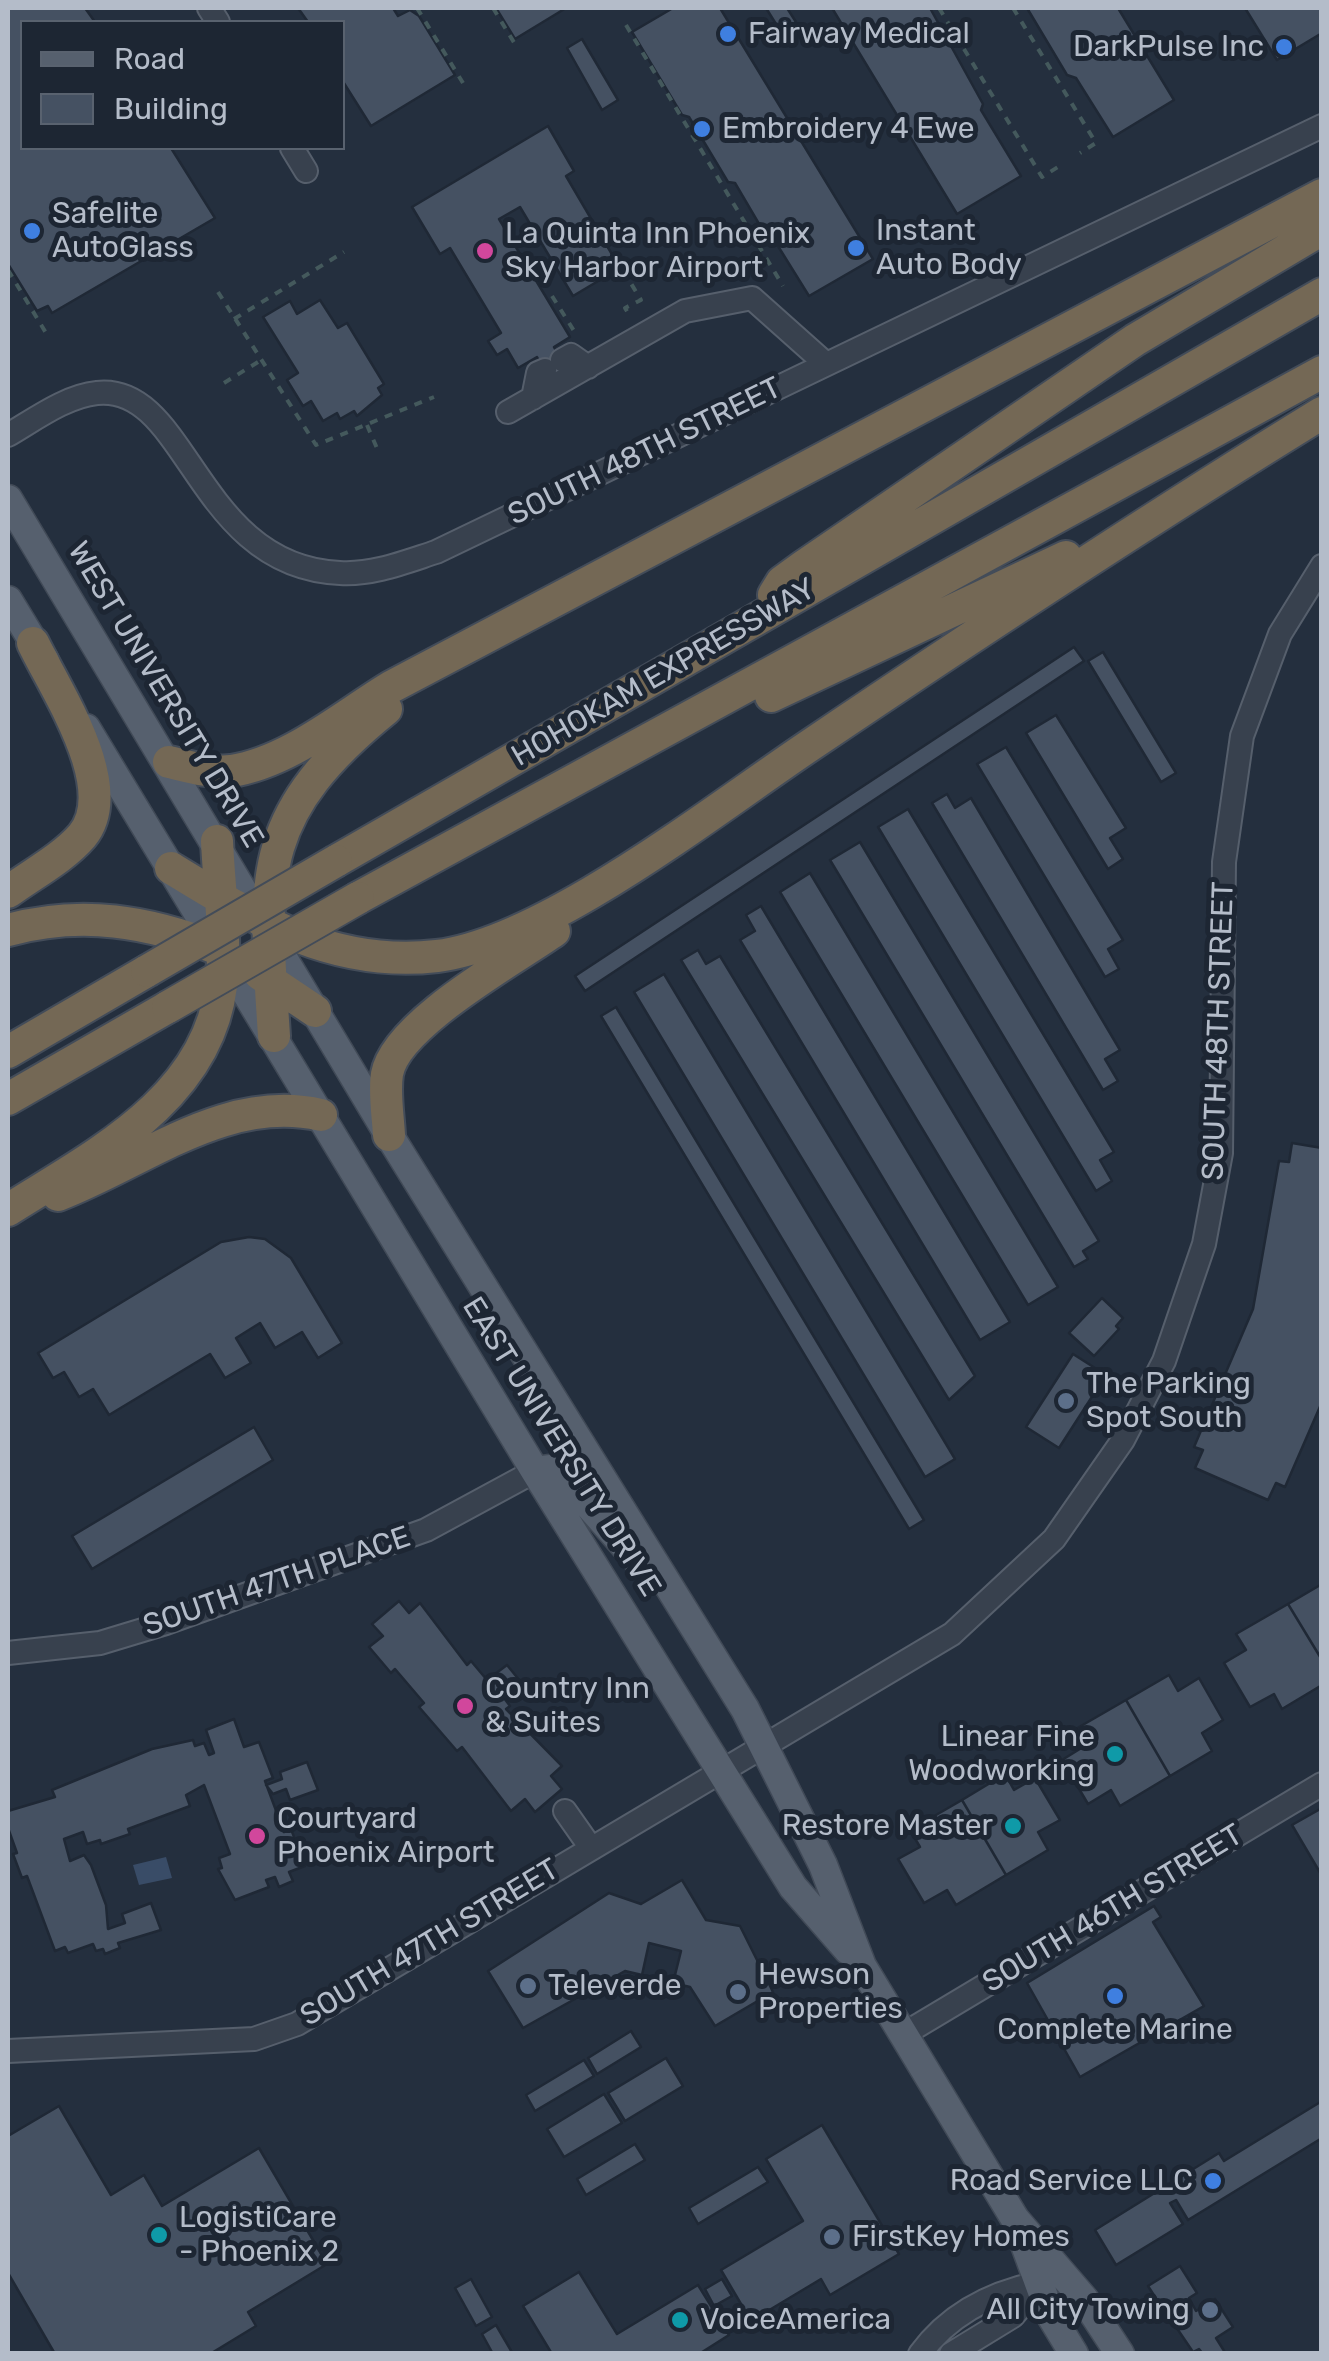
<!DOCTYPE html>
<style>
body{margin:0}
#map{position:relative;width:1329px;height:2361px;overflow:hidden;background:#242f3e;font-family:Rubik,sans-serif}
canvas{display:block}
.frame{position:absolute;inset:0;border:10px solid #b4bcc9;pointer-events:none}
.legend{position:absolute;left:20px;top:20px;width:325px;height:130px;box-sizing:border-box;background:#1d2633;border:2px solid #59626f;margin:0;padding:12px 18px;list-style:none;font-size:30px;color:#b4bcc9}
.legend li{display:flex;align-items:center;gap:20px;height:50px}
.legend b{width:50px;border:2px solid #59626f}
</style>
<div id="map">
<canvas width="1329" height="2361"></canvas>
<div class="frame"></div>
<ul class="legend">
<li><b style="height:12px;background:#56606e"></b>Road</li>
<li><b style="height:28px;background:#455162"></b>Building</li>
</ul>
</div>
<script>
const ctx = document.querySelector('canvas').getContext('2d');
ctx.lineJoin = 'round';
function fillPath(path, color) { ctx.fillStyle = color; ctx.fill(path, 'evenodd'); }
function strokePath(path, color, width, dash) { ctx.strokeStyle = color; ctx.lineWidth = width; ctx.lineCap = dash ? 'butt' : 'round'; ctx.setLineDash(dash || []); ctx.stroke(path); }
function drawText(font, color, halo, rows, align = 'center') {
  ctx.font = font + ' Rubik,sans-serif'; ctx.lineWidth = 10; ctx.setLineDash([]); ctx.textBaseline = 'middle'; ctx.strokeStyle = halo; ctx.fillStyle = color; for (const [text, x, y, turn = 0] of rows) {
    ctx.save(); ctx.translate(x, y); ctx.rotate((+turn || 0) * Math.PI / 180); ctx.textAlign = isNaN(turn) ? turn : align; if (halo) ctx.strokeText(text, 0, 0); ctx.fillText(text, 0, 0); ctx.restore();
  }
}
fillPath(new Path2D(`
 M166 1857 172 1878 139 1885 133 1865Z`), '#394c67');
const building = new Path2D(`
 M8 8H85L95 22H22V148H171L215 218 52 313 48 306 37 311 8 264Z
 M298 8H393L398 16 410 10 419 16 455 75 371 126 342 80V22H308Z
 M496 8H566L515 39Z
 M673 8H720L873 259 809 296 768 230 762 229 735 183 728 182 689 117 682 115 632 32Z
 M766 8H787L796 22 781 32Z
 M832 8H930L983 104 981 110 1021 176 957 214Z
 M1027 8H1118L1174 100 1113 137 1076 78 1067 75Z
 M1245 8H1322V33L1277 60Z
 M582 39 618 100 602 110 567 48Z
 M548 126 574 171 566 176 620 268 573 296 520 207 499 219 570 337 554 347 567 368 549 378 537 357 518 368 507 349 497 355 488 341 501 333 450 248 440 254 412 207Z
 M320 300 338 328 347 323 384 384 378 388 382 395 357 416 354 411 340 419 337 413 323 421 311 401 303 406 287 380 298 373 263 317 290 301 297 314Z
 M1074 647 1084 661 585 991 575 976Z
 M1103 652 1176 773 1161 782 1088 661Z
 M1056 715 1126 828 1110 838 1123 859 1108 869 1026 733Z
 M1006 747 1123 940 1108 949 1119 969 1105 977 977 764Z
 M947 794 955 808 971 798 1120 1050 1105 1059 1118 1081 1103 1090 932 803Z
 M908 809 1114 1152 1100 1160 1112 1181 1096 1191 878 827Z
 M860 842 1099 1241 1083 1251 1088 1259 1074 1267 830 860Z
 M810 873 1058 1287 1028 1305 780 892Z
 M761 906 1010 1322 980 1340 740 940 755 931 746 915Z
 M698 950 706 964 720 956 975 1376 949 1400 681 960Z
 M664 974 955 1459 925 1477 634 992Z
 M616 1007 924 1520 909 1529 601 1016Z
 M1292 1143 1322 1148V1402L1285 1487 1276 1483 1268 1500 1195 1468 1203 1450 1194 1447 1253 1309 1279 1161 1289 1162Z
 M249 1237 265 1239 291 1258 342 1343 318 1358 302 1332 275 1348 260 1323 236 1338 251 1363 225 1378 210 1354 109 1415 93 1389 79 1397 64 1372 53 1378 38 1353 221 1242Z
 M1102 1298 1123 1318 1116 1326 1119 1329 1094 1356 1069 1333Z
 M1073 1354 1106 1375 1059 1448 1026 1427Z
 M254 1427 273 1460 92 1569 72 1536Z
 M1322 1584V1660L1288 1604Z
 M399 1601 409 1613 420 1603 467 1665 471 1661 487 1680 507 1665 520 1681 504 1698 510 1706 506 1709 562 1766 551 1776 562 1789 535 1812 525 1799 511 1811 462 1747 457 1751 419 1707 424 1703 395 1669 391 1673 369 1647 383 1636 372 1624Z
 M1288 1604 1322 1660V1685L1282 1709 1274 1694 1250 1707 1224 1663 1246 1650 1236 1634Z
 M1169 1675 1178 1691 1199 1678 1223 1720 1202 1733 1212 1751 1170 1776 1126 1700Z
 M1126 1700 1170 1776 1120 1806 1111 1790 1088 1804 1062 1760 1083 1747 1074 1730Z
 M234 1719 244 1747 259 1742 273 1778 265 1781 284 1832 291 1829 305 1866 289 1872 293 1881 279 1887 275 1877 266 1880 269 1887 235 1900 218 1869 222 1868 219 1858 230 1854 204 1785 186 1795 190 1806 128 1829 130 1834 101 1844 100 1840 87 1844 83 1832 64 1839 70 1861 84 1855 91 1865 106 1905 108 1929 125 1923 122 1914 151 1903 161 1930 118 1943 120 1948 105 1954 103 1949 96 1951 93 1944 68 1953 65 1947 55 1951 27 1876 22 1878 13 1854 17 1853 8 1828V1811L55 1797 52 1790 152 1749 193 1740 195 1746 204 1743 209 1755 214 1753 206 1730Z
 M307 1762 318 1790 290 1800 286 1789 273 1794 266 1785 282 1779 280 1772Z
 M1005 1774 1014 1790 1035 1778 1060 1820 1038 1832 1048 1850 1006 1875 962 1800Z
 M962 1800 1006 1875 956 1905 947 1890 924 1903 898 1859 920 1847 910 1830Z
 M1322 1808V1876L1292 1825Z
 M682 1880 706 1920 740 1926 773 1992 715 2026 690 1987 673 1983 681 1951 649 1943 642 1975 625 1971 523 2028 488 1971 609 1893 641 1904Z
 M1154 1906 1161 1917 1153 1922 1204 2006 1080 2077 1027 1983Z
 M631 2031 641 2047 597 2074 588 2058Z
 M666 2058 683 2086 625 2121 608 2093Z
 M584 2060 594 2076 535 2111 526 2095Z
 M604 2094 622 2123 564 2157 547 2129Z
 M1322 2101V2138L1188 2220 1176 2200 1170 2203 1183 2224 1116 2265 1095 2230 1219 2153 1224 2161Z
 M59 2106 111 2195 144 2175 162 2206 259 2148 327 2264 248 2312 256 2326 210 2354H55L8 2273V2136Z
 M822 2125 899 2254 830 2295 821 2279 751 2321 721 2270 803 2221 766 2159Z
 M635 2144 645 2160 586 2195 577 2179Z
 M758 2167 768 2182 698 2224 689 2208Z
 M1180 2266 1197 2293 1189 2298 1196 2311 1215 2299 1233 2327 1216 2338 1226 2354H1203L1199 2349 1193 2352 1174 2324 1182 2319 1175 2309 1166 2314 1148 2286Z
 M579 2272 617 2334 698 2285 729 2335 699 2354H552L523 2306Z
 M471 2279 492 2317 476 2326 455 2288Z
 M722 2279 732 2296 714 2306 705 2289Z
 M496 2325 513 2354H493L482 2334Z`);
fillPath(building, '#455162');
strokePath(building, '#1f2835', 2.5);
const minor = new Path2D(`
 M209 8 218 22
 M292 148 306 171
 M562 360 571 355 588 367
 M533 398 538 373 545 370
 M508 412 685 311 752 298 826 364
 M8 435C34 420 66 396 97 393 188 383 196 567 340 573 373 575 405 562 436 552L1322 126
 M8 1653 100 1643 166 1623 426 1530 535 1471
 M565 1811 591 1848
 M904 2034 1322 1784
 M8 2051 254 2039 297 2024 952 1634 1054 1539 1123 1440 1164 1361 1204 1244 1221 1153 1224 862 1242 736 1280 634 1322 566
 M920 2354C949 2314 991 2293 1038 2283
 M951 2354 1013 2316 1043 2280`);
const major = new Path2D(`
 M8 499 389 1135 745 1709 823 1865 862 1966 1015 2219 1084 2299 1120 2354
 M8 600 45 661
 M86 728 535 1471 793 1887 848 1950
 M535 1471 549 1469 561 1474 639 1562
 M1021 2234 1051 2316 1074 2354`);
const highway = new Path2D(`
 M774 595 782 582 804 566 1135 340 1322 229
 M771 696 1066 557
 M169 762C190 767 210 773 231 771 288 763 343 716 391 687L1322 195
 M336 861 1322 294
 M171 868C256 920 333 968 437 956 545 943 715 809 809 746 978 632 1148 520 1322 413
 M8 892C31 875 63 858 82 836 122 788 56 691 33 643
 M358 898 1322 372
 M8 930C82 910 148 921 219 949
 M260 974 315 1011
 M274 1036C264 878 253 817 386 709
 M8 1052 147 971
 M8 1099 168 1007
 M389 1135C388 1116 384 1093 387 1074 396 1024 513 960 554 931
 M58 1195C144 1162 226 1093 321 1115
 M8 1210C93 1156 207 1100 221 986 227 939 219 888 217 841`);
strokePath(minor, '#565f6c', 26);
strokePath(major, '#414a57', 31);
strokePath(highway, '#434c59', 36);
strokePath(new Path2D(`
 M417 8 463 83
 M493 8 518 49
 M939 8 1042 177 1058 167
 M1013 8 1096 143 1080 153
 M626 25 783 286
 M615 257 641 300 625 308 631 318
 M8 270 46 333
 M218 292 316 445 434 397
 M552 296 576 334
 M234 319 344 252
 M224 383 258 362
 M367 425 379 453`), '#44595c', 4, [8, 8]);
strokePath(minor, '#38414e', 22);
strokePath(major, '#56606e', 28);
strokePath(highway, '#746855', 32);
const highwayBridge = new Path2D(`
 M147 971 336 861
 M168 1007 358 898`);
strokePath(highwayBridge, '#434c59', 36, []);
strokePath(highwayBridge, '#746855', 32);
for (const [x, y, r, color] of [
 [728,34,10,"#3f7fe0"],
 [1284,47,10,"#3f7fe0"],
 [702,129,10,"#3f7fe0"],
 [32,231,10,"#3f7fe0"],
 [856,248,10,"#3f7fe0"],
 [485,251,10,"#d1479c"],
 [1066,1401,10,"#5c6f8a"],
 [465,1706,10,"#d1479c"],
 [1115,1754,10,"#0f9aa8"],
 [1013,1826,10,"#0f9aa8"],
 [257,1836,10,"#d1479c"],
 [528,1986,10,"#5c6f8a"],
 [738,1992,10,"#5c6f8a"],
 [1115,1996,10,"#3f7fe0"],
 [1213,2181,10,"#3f7fe0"],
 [159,2235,10,"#0f9aa8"],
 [832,2237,10,"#5c6f8a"],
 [1210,2310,10,"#5c6f8a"],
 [680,2320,10,"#0f9aa8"]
]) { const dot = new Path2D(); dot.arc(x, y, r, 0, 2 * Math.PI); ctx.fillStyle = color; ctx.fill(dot); strokePath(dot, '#1d2633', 4); }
drawText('30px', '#b4bcc9', '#1d2633', [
 ["Fairway Medical",748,34],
 ["DarkPulse Inc",1264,47,"right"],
 ["Embroidery 4 Ewe",722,129],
 ["Safelite",52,214],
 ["AutoGlass",52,248],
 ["Instant",876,231],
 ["Auto Body",876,265],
 ["La Quinta Inn Phoenix",505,234],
 ["Sky Harbor Airport",505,268],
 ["The Parking",1086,1384],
 ["Spot South",1086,1418],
 ["Country Inn",485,1689],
 ["& Suites",485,1723],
 ["Linear Fine",1095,1737,"right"],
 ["Woodworking",1095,1771,"right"],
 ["Courtyard",277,1819],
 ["Phoenix Airport",277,1853],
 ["Restore Master",993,1826,"right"],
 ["Hewson",758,1975],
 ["Properties",758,2009],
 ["Televerde",548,1986],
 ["Complete Marine",1115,2030,"center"],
 ["Road Service LLC",1193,2181,"right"],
 ["LogistiCare",179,2218],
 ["- Phoenix 2",179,2252],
 ["FirstKey Homes",852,2237],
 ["All City Towing",1190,2310,"right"],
 ["VoiceAmerica",700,2320]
], 'left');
drawText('30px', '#b4bcc9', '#1d2633', [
 ["SOUTH 48TH STREET",645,452,-26],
 ["HOHOKAM EXPRESSWAY",664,673,-30],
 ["WEST UNIVERSITY DRIVE",165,695,59],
 ["SOUTH 48TH STREET",1219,1031,-88],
 ["EAST UNIVERSITY DRIVE",561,1447,58],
 ["SOUTH 47TH PLACE",277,1582,-19],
 ["SOUTH 46TH STREET",1113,1909,-31],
 ["SOUTH 47TH STREET",430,1943,-31]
]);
</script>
